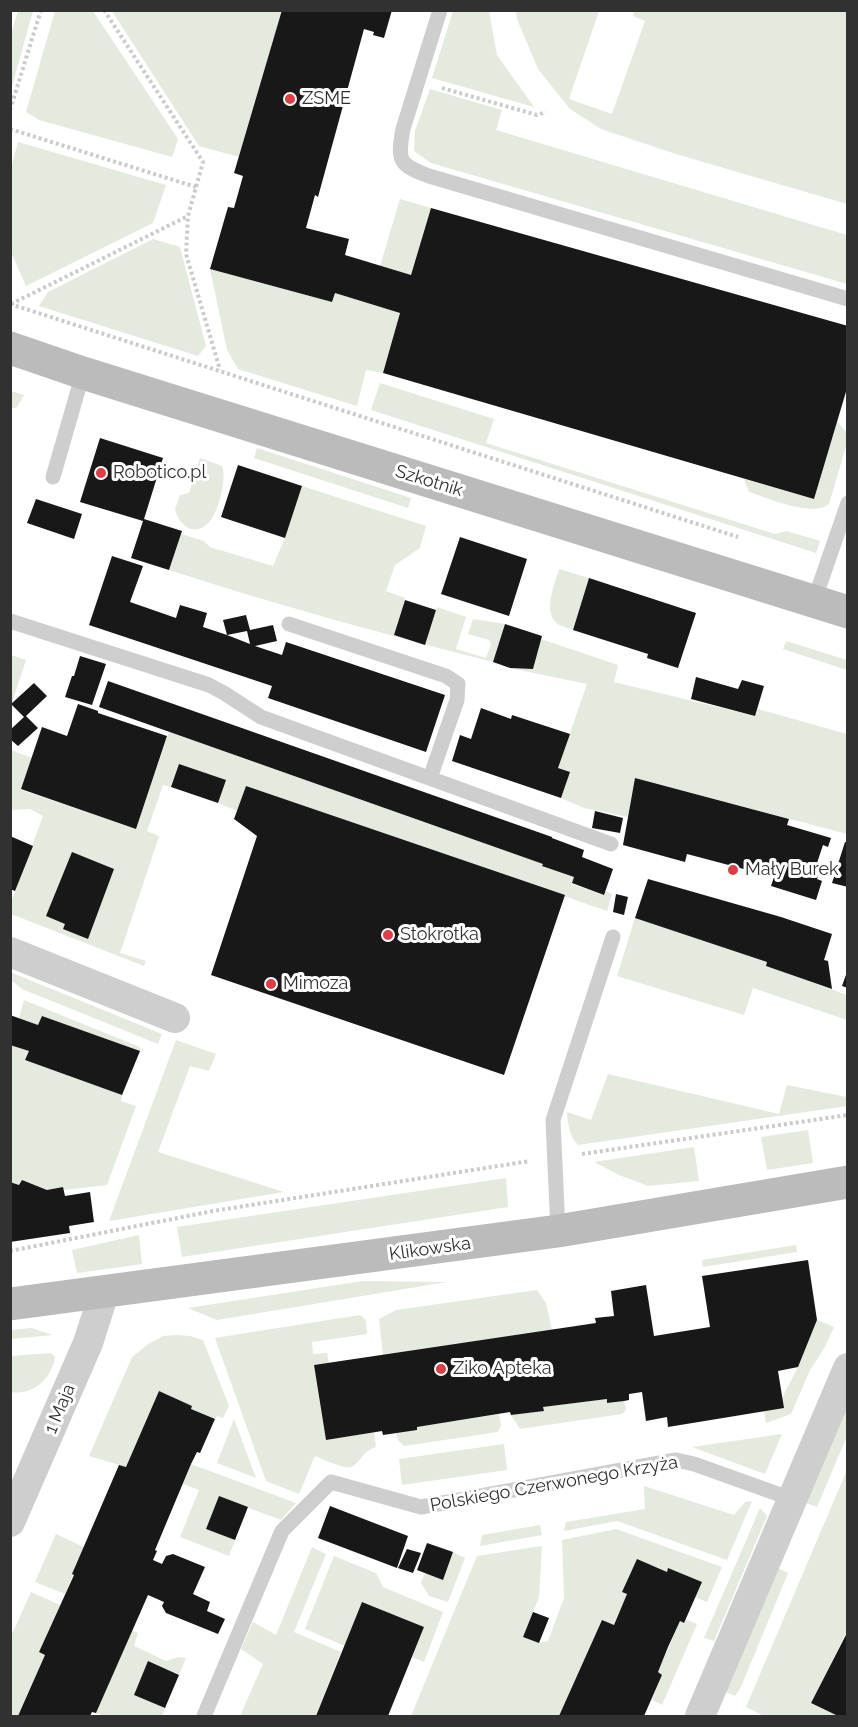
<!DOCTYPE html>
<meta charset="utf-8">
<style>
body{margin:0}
#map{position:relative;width:858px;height:1727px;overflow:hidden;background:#fff;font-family:Raleway,sans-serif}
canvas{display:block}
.frame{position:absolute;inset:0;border:12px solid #313131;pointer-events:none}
</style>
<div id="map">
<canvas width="858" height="1727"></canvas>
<div class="frame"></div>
</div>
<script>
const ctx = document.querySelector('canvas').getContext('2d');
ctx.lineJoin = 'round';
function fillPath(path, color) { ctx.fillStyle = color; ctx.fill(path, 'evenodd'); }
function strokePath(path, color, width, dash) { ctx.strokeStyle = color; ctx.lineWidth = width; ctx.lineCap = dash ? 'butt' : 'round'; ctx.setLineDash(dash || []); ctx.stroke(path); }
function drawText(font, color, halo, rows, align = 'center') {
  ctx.font = font + ' Raleway,sans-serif'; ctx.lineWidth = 6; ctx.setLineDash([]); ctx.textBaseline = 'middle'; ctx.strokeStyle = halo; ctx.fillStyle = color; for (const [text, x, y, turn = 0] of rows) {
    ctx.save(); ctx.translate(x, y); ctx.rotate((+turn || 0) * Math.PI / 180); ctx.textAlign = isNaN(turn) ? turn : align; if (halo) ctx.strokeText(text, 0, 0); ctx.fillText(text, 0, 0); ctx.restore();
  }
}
fillPath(new Path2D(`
 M18 10 33 11 11 90V35Z
 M55 11H93L178 139 172 157 39 120 26 112Z
 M112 11H282L239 157 199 146Z
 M453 11H489L497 55 534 107 432 78Z
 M516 11H599L569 99 612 114 645 21 633 16 634 11H847V204L676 154 601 129 570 109 538 69 517 19Z
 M430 89 502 110 496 130 847 235V284L431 163 414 151 415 131Z
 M18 142 166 185 153 223 26 286 11 252V168Z
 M400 199 431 208 411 275 380 266Z
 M153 239 180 247 206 346 198 356 39 306 48 292Z
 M210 269 332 302 335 293 400 313 383 373 366 370 357 406 238 369 227 350Z
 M380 383 494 419 486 443 775 534 787 531 820 541 816 553 371 410Z
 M11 391 24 395 17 407 11 409Z
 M837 421 846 432 847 443 829 504C813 518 768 498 749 492L744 479 814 499Z
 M257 448 411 498 408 508 254 458Z
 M200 458 222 466C227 478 219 510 210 521 196 538 179 527 175 509L180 495 189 493Z
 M302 486 426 526 420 548 395 565 386 591 405 598 394 635 425 645 437 607 466 617 456 649 486 658 491 644 489 640 468 634 473 619 505 624 493 662C384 634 276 605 169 570L181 534 204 541 210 547 273 566 285 538Z
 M559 569 589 578 573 630C569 628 563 627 559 625 541 613 555 585 559 569Z
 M541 639 618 665 614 682 755 716 758 709 847 734V834L635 778 628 817 584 808 561 798 570 772 558 768 587 684 510 668 533 669Z
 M786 641 847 660V670L783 649Z
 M11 655 26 660 11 706Z
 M169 732 543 864 542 866 574 877 572 884 603 895 605 891 612 894 607 911 246 786 237 811 218 803 225 780 171 787 163 785 147 831 159 836 120 953 146 961 144 966 11 914V902L43 816 30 809 11 810V750L32 758 21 790 136 829Z
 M635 918 767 962V966L847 995V1020L753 988 744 1015 617 976Z
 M10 972 162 1034 158 1044 22 989 11 980Z
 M24 1000 140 1047V1051L42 1016 38 1025 19 1018Z
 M176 1040 216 1054 209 1071 190 1066 158 1152 284 1192 109 1221Z
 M10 1045 29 1051 25 1060 122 1095 121 1101 136 1106 107 1185 63 1190V1187L47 1190 22 1180 19 1185 11 1182Z
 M608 1074 779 1114 787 1085 847 1097V1106L578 1145C569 1135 568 1126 567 1112L591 1120Z
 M808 1130 813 1163 767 1170 761 1137Z
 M694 1147 699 1181 648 1186 619 1175 594 1162Z
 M506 1178 508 1207 182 1257 177 1227Z
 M139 1235 142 1264 77 1273 72 1250Z
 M796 1245 797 1252 703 1267 702 1260Z
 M363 1281 447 1282 217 1320 188 1308Z
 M537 1290 546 1303 552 1330 383 1355 379 1319 396 1310Z
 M360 1315 366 1320 367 1334 312 1342 313 1354 327 1353 329 1363 314 1365 326 1440 374 1432 376 1447C362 1452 363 1459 353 1466 347 1471 323 1459 315 1456L299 1494 266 1481 215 1338Z
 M817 1320 834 1327 825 1347 810 1370 791 1414 766 1423 764 1411 782 1398 798 1367Z
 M32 1328 52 1335 11 1339V1330Z
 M176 1335 190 1336 203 1340 229 1406 223 1418 217 1416 215 1419 191 1409 192 1406 159 1391 126 1467 89 1456 132 1357 147 1345 163 1336Z
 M51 1353 55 1357C52 1378 33 1396 11 1392V1356Z
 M607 1399 608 1403 624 1401 626 1410 622 1414 520 1429 511 1415 543 1411V1407Z
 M847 1406V1436L817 1507 806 1503Z
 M499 1414 501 1425 498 1432 404 1446 398 1440 396 1433 417 1427Z
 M234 1419 256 1478 217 1463Z
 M782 1434 765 1474 692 1447Z
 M504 1444 507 1470 402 1485 399 1459Z
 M191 1464 296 1503 281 1520 219 1497 206 1529 235 1540 229 1556 180 1537 199 1490 183 1484Z
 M847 1470V1631L811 1703 838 1716H764L746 1707Z
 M644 1486 734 1515 745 1502 752 1501 727 1560 617 1521 564 1531 566 1522 645 1509Z
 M760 1508 767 1516 714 1641 704 1638Z
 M540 1525 542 1535 480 1546 482 1535Z
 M616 1529 722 1567 707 1602 695 1597 668 1569 667 1572 637 1559 622 1592 627 1594 614 1625 602 1620 559 1716H411L477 1556 542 1546 539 1597 523 1637 539 1643 548 1641 564 1598 562 1540Z
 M56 1534 84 1547 65 1594 35 1582Z
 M312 1547 326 1554 294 1632 341 1652 316 1716H240L263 1664 241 1649 253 1622 276 1635Z
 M453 1552 465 1558 448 1602 429 1596 421 1583 425 1573 443 1579Z
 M334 1556 376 1573 383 1587 443 1612 424 1662 412 1657 424 1627 363 1602 345 1646 305 1629Z
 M778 1568 788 1573 741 1687 735 1696 725 1692Z
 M31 1592 60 1605 39 1652 45 1655 18 1716H11V1636Z
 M685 1619 697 1624 662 1705 652 1700 662 1675 658 1672 680 1621 684 1623Z
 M132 1630 138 1633 134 1646 166 1661 178 1657 186 1658 179 1675 149 1662 134 1695 165 1708 162 1716H104L96 1713Z`), '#e4eadd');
fillPath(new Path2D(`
 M282 10H392L384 38 373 35 374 32 364 29 318 197 315 195 306 228 349 239 345 255 411 275 431 208 848 326V385L814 499 383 373 400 313 335 293 332 302 210 269 228 207 234 208 243 176 234 173Z
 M100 438 163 458 144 519 182 531 169 570 131 558 143 521 80 502Z
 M238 465 302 486 285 538 221 517Z
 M36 499 82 514 74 539 27 523Z
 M460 537 527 559 509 616 441 594Z
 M112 556 143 566 130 602 176 618 180 605 207 613 203 627 227 635 223 620 246 615 250 630 273 625 277 641 255 646 282 655 286 642 445 695 426 752 268 698 272 686 89 625ZM247 631 250 644 227 635Z
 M589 578 696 613 678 668 647 658 648 654 573 630Z
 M405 600 436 610 425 645 394 635Z
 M505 624 542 636 533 669 510 668 493 662Z
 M80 656 106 664 92 705 65 697 72 676H74Z
 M696 677 738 689 742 680 764 686 755 716 691 699Z
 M108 681 552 837V838L584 850 582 857 613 869 604 895 572 883 574 877 542 866 543 864 99 707Z
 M34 683 47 696 26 716 38 728 18 746 10 739V730L24 717 11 704Z
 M78 704 98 711V713L167 736 136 829 21 789 42 727 67 736Z
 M481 708 511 719 512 715 570 734 558 768 570 772 561 798 452 761 460 735 471 739Z
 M179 764 226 780 218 803 171 787Z
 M635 778 789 819 787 825 831 838 828 847 823 845 816 866 821 868 817 879 822 881 816 900 771 886 774 877 687 854 685 862 623 845Z
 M246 786 565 895 504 1075 211 975 257 836 234 819Z
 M595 811 623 818 620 833 592 828Z
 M10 836 33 846 15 891 10 889Z
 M845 842 848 843V887L832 883Z
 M72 852 114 869 88 939 63 929 65 924 46 916Z
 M648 879 781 917 832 934 824 960 828 961 832 989 766 966 767 962 635 918Z
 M616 894 628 897 624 915 613 912Z
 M847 972H848V988L842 986Z
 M10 1015 38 1025 42 1016 140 1051 122 1095 25 1060 29 1051 10 1045Z
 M22 1180 47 1190 63 1187 65 1196 90 1192 94 1222 69 1226 70 1233 10 1242V1182L19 1185Z
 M808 1260 817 1320 798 1367 778 1371 784 1408 668 1427 667 1417 646 1421 642 1392 629 1394V1400L624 1401 607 1403V1399L543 1407 544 1411 511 1415 510 1412 417 1427V1430L383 1435 382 1431 326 1440 314 1365 596 1323 595 1318 614 1316 611 1291 646 1285 654 1336 710 1327 702 1276Z
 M159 1391 192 1406 191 1409 215 1419 200 1453 197 1452 191 1464 155 1550 157 1551 153 1560 162 1564 166 1556 173 1554 205 1567 193 1594 210 1602 207 1611 225 1619 218 1634 166 1613 162 1606 164 1602 148 1595 96 1713 92 1712 90 1716H18L45 1655 39 1652 74 1575 72 1574 119 1465 126 1467Z
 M219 1496 248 1507 235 1540 206 1529Z
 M330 1506 408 1536 397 1568 318 1538Z
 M427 1543 453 1552 443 1580 417 1570Z
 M407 1549 421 1553 413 1573 398 1568Z
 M637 1559 667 1572 668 1568 702 1582 684 1623 680 1621 668 1647 658 1672 662 1675 644 1716H559L602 1620 614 1625 627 1594 622 1592Z
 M362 1602 424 1627 388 1716H316Z
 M533 1612 549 1618 539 1643 523 1637Z
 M848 1631V1716H838L811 1703Z
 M148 1661 179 1675 165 1708 134 1695Z`), '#181818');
strokePath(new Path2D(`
 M104 10 203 162 188 216 186 254 220 370
 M442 88 537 115 546 112
 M10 110 41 10
 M10 129 196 187
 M10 304 738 537
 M11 304 188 216
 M582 1154 848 1115
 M10 1251 213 1211 530 1161`), '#cbcbcb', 4, [3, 3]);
strokePath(new Path2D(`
 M440 10 403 129C397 161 399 165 429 176L848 299
 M53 477 83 373
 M814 601 848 503
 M10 621 209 685 224 693 261 717 611 844
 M289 624 446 676 458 684 457 700 430 778
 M558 1231 553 1120 613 937
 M204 1716 282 1531 331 1482 421 1507 676 1460 694 1464 792 1499`), '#cecece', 15);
strokePath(new Path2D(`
 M10 952 175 1018
 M10 1522 88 1343 104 1293
 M700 1716 848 1368`), '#cecece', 30);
strokePath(new Path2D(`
 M10 348 83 373 848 612
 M10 1304 558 1231 848 1182`), '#bbb', 33);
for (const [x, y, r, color] of [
 [290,99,6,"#e13b43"],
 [101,473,6,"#e13b43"],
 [733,870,6,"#e13b43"],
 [388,935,6,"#e13b43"],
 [271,984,6,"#e13b43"],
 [441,1369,6,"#e13b43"]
]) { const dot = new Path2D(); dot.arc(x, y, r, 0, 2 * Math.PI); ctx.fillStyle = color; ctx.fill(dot); strokePath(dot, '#fff', 2); }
drawText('18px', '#313131', '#fff', [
 ["ZSME",302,99],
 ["Robotico.pl",113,473],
 ["Mały Burek",745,870],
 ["Stokrotka",400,935],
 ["Mimoza",283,984],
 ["Ziko Apteka",453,1369]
], 'left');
drawText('18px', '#313131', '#fff', [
 ["Szkotnik",429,481,17],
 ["Klikowska",430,1249,-8],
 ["1 Maja",60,1409,-67],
 ["Polskiego Czerwonego Krzyża",554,1484,-10]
]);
</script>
